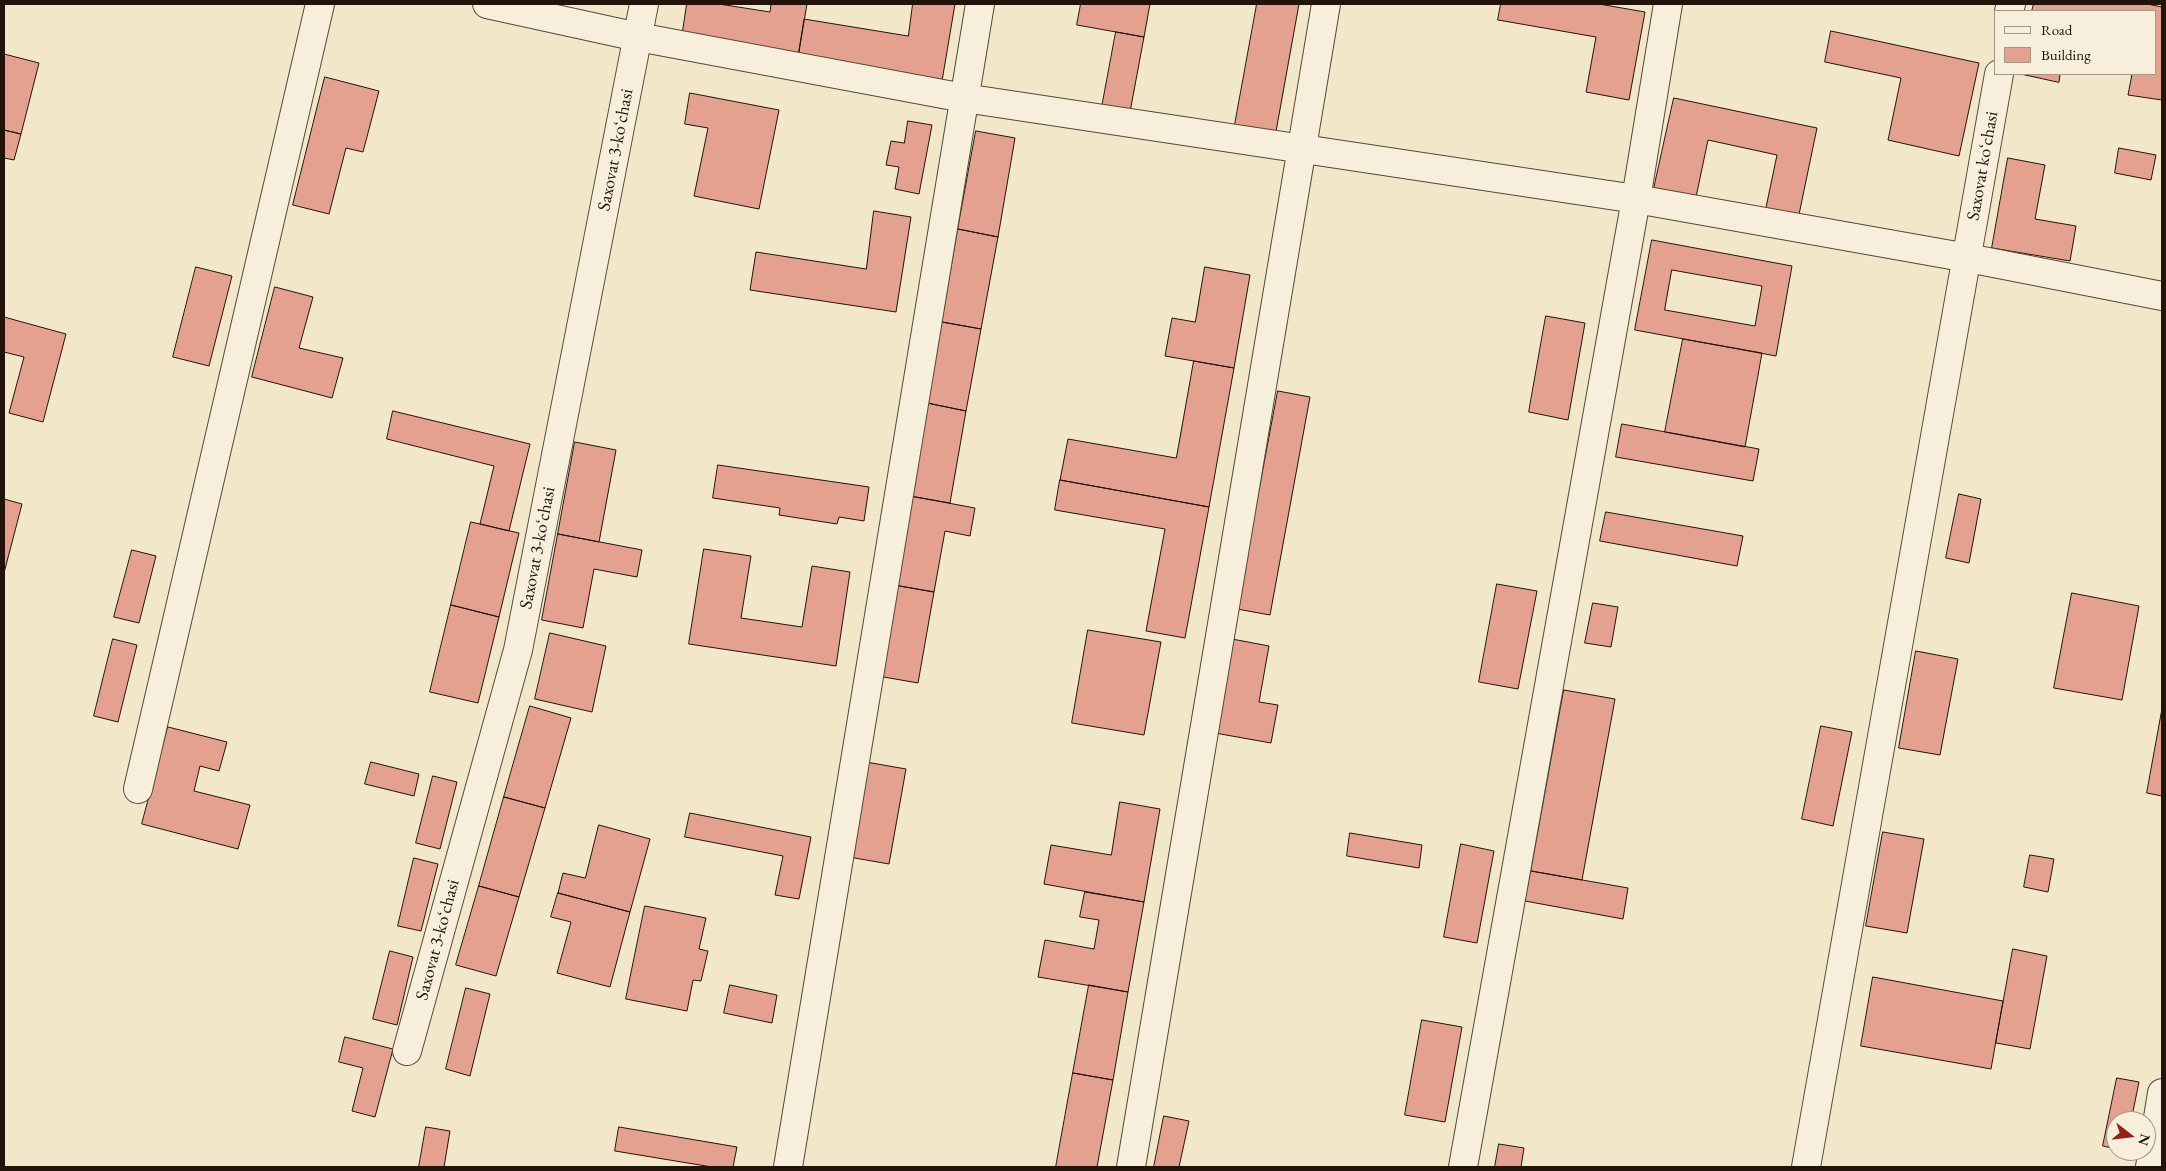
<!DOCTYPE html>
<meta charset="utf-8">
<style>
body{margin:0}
#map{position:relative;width:2166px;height:1171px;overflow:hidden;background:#f3e7c9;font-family:"EB Garamond",serif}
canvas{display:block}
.frame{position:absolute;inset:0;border:5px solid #22130b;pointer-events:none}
.legend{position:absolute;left:1994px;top:10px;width:162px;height:65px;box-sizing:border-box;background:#f7efdc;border:1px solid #a29788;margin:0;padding:6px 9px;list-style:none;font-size:15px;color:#22130b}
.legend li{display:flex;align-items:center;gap:10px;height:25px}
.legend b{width:25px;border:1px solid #a29788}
.north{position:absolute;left:2106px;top:1111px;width:50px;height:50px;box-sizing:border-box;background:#f7efdc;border:1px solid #a29788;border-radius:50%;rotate:106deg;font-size:14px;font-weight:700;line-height:20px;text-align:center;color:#22130b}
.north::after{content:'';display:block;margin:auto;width:18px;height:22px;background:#8f2418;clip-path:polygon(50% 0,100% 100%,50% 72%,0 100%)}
</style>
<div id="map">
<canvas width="2166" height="1171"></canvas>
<div class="frame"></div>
<ul class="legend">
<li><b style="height:6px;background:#f7efdc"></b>Road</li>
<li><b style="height:14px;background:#e5a190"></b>Building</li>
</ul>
<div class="north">N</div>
</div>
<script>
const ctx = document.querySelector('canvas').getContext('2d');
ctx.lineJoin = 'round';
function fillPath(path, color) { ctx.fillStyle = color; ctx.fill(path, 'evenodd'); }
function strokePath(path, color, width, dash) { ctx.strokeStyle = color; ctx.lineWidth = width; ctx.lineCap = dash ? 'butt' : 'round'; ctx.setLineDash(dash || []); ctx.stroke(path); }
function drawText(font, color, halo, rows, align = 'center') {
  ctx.font = font + ' "EB Garamond",serif'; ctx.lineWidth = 4; ctx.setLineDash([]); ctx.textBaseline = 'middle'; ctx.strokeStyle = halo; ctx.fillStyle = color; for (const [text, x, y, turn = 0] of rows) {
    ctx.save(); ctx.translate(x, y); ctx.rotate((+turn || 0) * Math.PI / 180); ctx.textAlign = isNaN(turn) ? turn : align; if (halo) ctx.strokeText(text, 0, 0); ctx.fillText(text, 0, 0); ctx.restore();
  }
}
const building = new Path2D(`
 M687 4H719L770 12 771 4H807L798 57 682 38Z
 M913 4H955L942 81 798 57 804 19 908 36Z
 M1081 4H1150L1144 37 1077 25Z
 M1257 4H1299L1275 137 1234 130Z
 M1501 4H1599L1645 12 1629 100 1586 92 1596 37 1498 20Z
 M2034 4H2147L2162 7V100L2128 95 2132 74H2155V11H2032Z
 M1831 31 1979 63 1959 156 1888 140 1901 78 1825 62Z
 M1116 32 1144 37 1130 112 1102 107Z
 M4 54 39 63 21 134 4 130Z
 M2021 74H2060L2059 82Z
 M325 77 379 91 363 152 346 148 329 214 293 205Z
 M690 93 779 110 759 209 694 196 708 128 685 124Z
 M1674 98 1817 128 1797 224 1764 217 1777 155 1708 140 1695 202 1653 193Z
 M908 121 932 125 919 194 895 189 899 167 886 165 891 141 904 143Z
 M4 130 21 134 14 160 4 158Z
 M976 131 1015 138 998 237 958 229Z
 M2119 148 2156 155 2151 180 2115 173Z
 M2008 158 2045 165 2035 219 2076 226 2070 261 1992 248Z
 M874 211 911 217 896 312 750 290 756 252 866 269Z
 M958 229 998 237 981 329 942 322Z
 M1652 240 1792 266 1776 356 1635 330ZM1672 270 1762 286 1755 326 1665 310Z
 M196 267 232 276 209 366 173 357Z
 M1205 267 1250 275 1234 368 1165 356 1172 318 1195 322Z
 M275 287 313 297 299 348 343 358 332 398 252 377Z
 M1546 316 1585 323 1568 420 1529 412Z
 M4 317 66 334 43 422 9 413 24 357 4 352Z
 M942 322 981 329 966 411 927 403Z
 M1683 339 1762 353 1745 447 1665 432Z
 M1194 361 1234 368 1209 507 1060 480 1068 439 1176 458Z
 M1278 391 1310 397 1270 615 1237 609Z
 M927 403 966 411 950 503 910 496Z
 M393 411 530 444 509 531 480 524 494 466 387 439Z
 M1622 424 1759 449 1753 481 1616 457Z
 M575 442 616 450 599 542 558 534Z
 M718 465 869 487 864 521 839 517 837 524 779 515 780 508 713 498Z
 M1060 480 1209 507 1185 638 1146 631 1165 529 1055 510Z
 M1959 494 1981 499 1969 563 1946 558Z
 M910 496 975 508 970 536 945 531 934 592 894 585Z
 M4 499 22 504 4 573Z
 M1606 512 1743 536 1737 566 1600 541Z
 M471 522 519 533 499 617 451 605Z
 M558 534 642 550 637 577 594 569 583 628 542 620Z
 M704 549 751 556 741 618 802 627 812 566 850 572 836 666 689 644Z
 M132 550 156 556 139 623 114 617Z
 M1497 584 1537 591 1518 689 1479 682Z
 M894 585 934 592 918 683 878 676Z
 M2072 593 2139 606 2122 700 2054 688Z
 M1593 603 1618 607 1611 647 1585 643Z
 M451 605 499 617 478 703 430 692Z
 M1088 630 1161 642 1144 735 1072 723Z
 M550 633 606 646 592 712 535 699Z
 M113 639 137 645 118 722 94 716Z
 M1232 639 1269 646 1259 702 1278 705 1271 743 1215 733Z
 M1916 651 1958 659 1940 755 1899 748Z
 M1564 690 1615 699 1582 880 1531 871Z
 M530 706 571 718 545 808 504 797Z
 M2162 709V796L2147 793Z
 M1821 726 1852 732 1833 826 1802 819Z
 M168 727 227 742 219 771 200 766 194 791 250 805 238 849 142 824Z
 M371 762 419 774 414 796 365 784Z
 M866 762 906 769 889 864 849 857Z
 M433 776 457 782 440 849 416 843Z
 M504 797 545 808 519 897 479 886Z
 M1120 802 1160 809 1144 902 1044 884 1051 845 1111 855Z
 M690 813 811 837 799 899 775 895 783 856 685 837Z
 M599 825 650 839 630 912 558 893 563 873 585 878Z
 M1883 832 1924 839 1907 933 1866 926Z
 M1350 833 1422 845 1419 868 1347 856Z
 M1461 844 1494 851 1477 943 1444 937Z
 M2030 855 2054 859 2048 892 2024 887Z
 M414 858 438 864 421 931 398 926Z
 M1531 871 1628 888 1623 919 1525 901Z
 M479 886 519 897 496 976 456 965Z
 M1085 892 1144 902 1128 992 1038 977 1045 940 1094 949 1099 920 1080 917Z
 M558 893 630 912 610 987 557 973 571 922 551 917Z
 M645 906 706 918 699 949 708 951 701 981 693 980 687 1011 626 999Z
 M2013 949 2047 956 2030 1049 1996 1043Z
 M390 951 413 957 397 1025 373 1019Z
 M1873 977 2003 1001 1991 1069 1861 1046Z
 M730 985 777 995 772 1023 724 1013Z
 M1089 985 1128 992 1113 1080 1073 1073Z
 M466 988 490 994 470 1076 446 1069Z
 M1422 1020 1462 1027 1445 1122 1405 1115Z
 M345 1037 393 1049 375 1117 352 1111 363 1068 339 1062Z
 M1073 1073 1113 1080 1097 1167H1056Z
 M2117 1078 2139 1082 2131 1121H2116V1149L2103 1146Z
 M1164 1116 1189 1121 1179 1167H1154Z
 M426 1127 450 1131 444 1167H419Z
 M619 1127 737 1147 733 1167H712L615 1151Z
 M1499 1144 1524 1148 1521 1167H1495Z`);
fillPath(building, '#e5a190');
strokePath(building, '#22130b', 1);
const minor = new Path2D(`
 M487 4 638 37 964 98 1636 199 1968 258 2162 296
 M2009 11 2011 4
 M138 789 320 4
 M407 1051 518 650 644 4
 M788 1167 980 4
 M1131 1167 1326 4
 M1463 1167 1636 199 1668 4
 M1806 1167 1999 74
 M2150 1167 2162 1093`);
strokePath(minor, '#56483a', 30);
strokePath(minor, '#f7efdc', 28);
drawText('18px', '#22130b', '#f7efdc', [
 ["Saxovat 3-koʻchasi",616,150,-79],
 ["Saxovat koʻchasi",1983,166,-80],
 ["Saxovat 3-koʻchasi",538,548,-79],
 ["Saxovat 3-koʻchasi",438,940,-75]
]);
</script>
